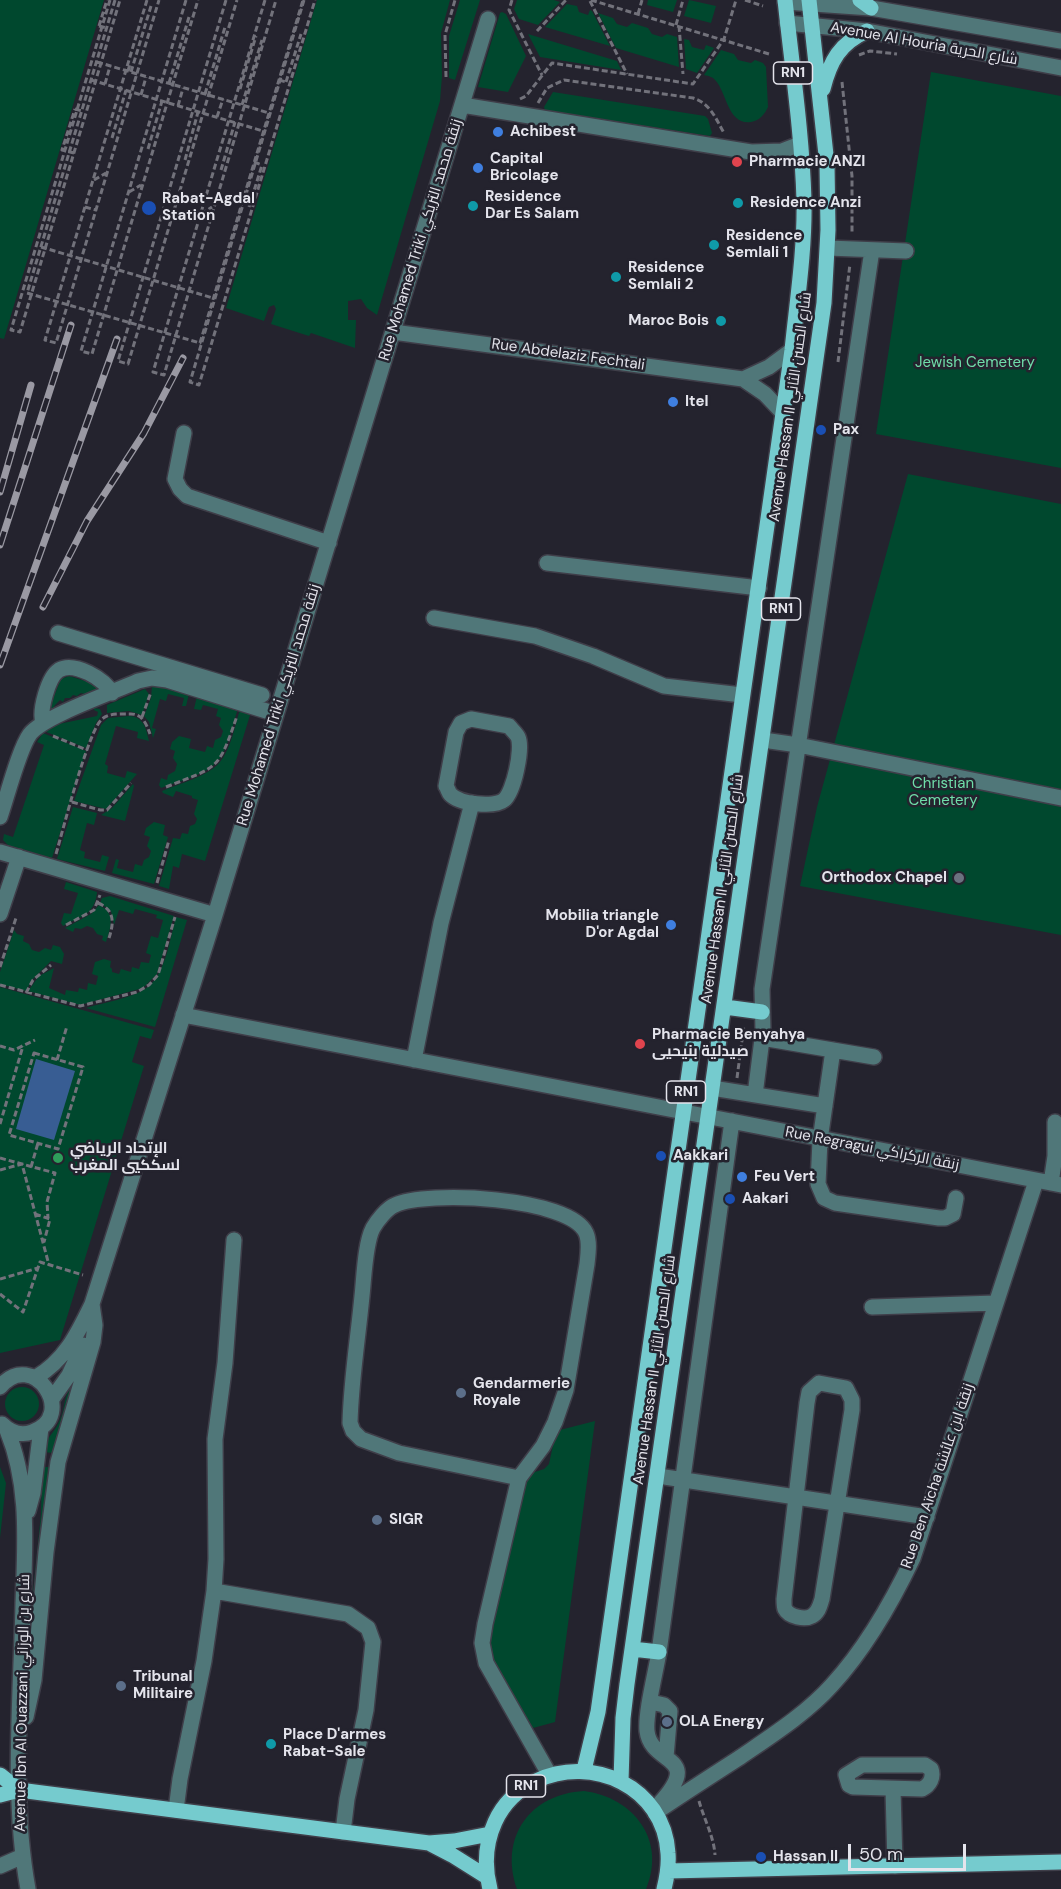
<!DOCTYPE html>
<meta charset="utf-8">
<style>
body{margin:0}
#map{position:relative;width:1061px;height:1889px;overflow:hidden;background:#24232e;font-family:"DM Sans",sans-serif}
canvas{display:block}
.scale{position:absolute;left:848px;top:1844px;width:118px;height:27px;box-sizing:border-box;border:3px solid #e4e4ec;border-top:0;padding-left:8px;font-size:18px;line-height:21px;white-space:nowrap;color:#e4e4ec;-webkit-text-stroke:4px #24232e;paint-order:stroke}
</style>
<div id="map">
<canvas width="1061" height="1889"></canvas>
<div class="scale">50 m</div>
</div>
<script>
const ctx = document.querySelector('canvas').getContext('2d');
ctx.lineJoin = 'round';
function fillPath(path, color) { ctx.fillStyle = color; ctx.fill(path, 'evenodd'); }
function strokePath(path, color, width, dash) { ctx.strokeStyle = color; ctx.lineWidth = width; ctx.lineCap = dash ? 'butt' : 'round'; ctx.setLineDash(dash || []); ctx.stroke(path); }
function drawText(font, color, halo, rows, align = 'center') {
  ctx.font = font + ' "DM Sans",Cairo,sans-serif'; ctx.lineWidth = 5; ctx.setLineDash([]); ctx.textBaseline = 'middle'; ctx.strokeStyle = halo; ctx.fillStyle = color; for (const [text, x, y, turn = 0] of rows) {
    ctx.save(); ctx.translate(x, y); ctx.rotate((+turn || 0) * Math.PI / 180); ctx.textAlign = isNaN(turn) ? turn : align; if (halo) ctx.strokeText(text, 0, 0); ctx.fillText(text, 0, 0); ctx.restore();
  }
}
fillPath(new Path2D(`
 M0 0H104L4 339 0 338Z
 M317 0H450L441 33 442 76 440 101 377 315 367 308 361 299 348 301V320H356L355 348 311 333 309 336 271 324 276 309 274 305 269 307 264 321 226 308Z
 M460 0H480L455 80 449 78V36Z
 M517 0H554L560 2 538 25 519 19 514 9Z
 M648 0H677L673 12 647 5Z
 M689 0 716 6 711 23 684 16Z
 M567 4 577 6 579 12 588 15 590 10 592 11 610 46 545 27Z
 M502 12 506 14 526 56 508 92 478 87 500 13Z
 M598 13 613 18 617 24 627 27 632 23 648 28 652 34 662 37 667 34 677 37 679 67 616 48Z
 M528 34 617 61 621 70 540 57Z
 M684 39 689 40 692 47 704 50 706 45 714 48 697 73 686 69Z
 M721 50 734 54 738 60 751 63 755 60 763 63 766 67 768 107C765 114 759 121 751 122 728 125 727 94 716 81 713 77 709 76 704 75Z
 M931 72 1061 96V468L876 434Z
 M553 92 705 116 708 119 712 133 710 136 545 110 544 107Z
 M908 474 1061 504V935L800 886 817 807Z
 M69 676 95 684 98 689 88 695 81 693 77 696 73 695 70 698H65L63 702 60 700 55 705 52 712 48 711 61 679Z
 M156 684 189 694 186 706H182L184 698 168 694 166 701 160 699 152 728 156 729 153 738 149 722 144 716 151 698 152 686Z
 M145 689 149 694 142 715 129 711 107 713V705Z
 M197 696 238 708C233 724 229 744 220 758 208 775 179 781 161 788L159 785 161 778 167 780 168 775 175 771 177 764 173 758 175 751 170 749 172 742 179 736 191 739 189 748 205 752 207 746 213 748 215 740 221 737 223 731 219 725 221 718 216 716 218 709 203 705 201 710 194 709Z
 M94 708 100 709 102 714 96 723 86 748 44 731 54 725 97 716 98 712 94 710Z
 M240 709 251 712 205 861 182 854 179 868 173 866 169 889 159 886 173 838 180 839 182 833 188 834 190 826 195 824 197 819 194 814 198 800 192 798V796L176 791 173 797 163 793 162 791C178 784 209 776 220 762 231 748 235 726 240 709Z
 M129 716C144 717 146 728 149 741L137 738 138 732 116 726 105 764 108 766 107 773 125 778 127 771 137 774 106 809 74 801 101 725 108 718Z
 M43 733 86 751 52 858 8 845 3 840 4 834 13 837 44 745 37 742Z
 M133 784 134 786 125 821 101 815 112 808Z
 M73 807 97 813 94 825 87 823 80 850 85 852 84 858 100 862 102 855 109 857 105 871 57 859Z
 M154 822 165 825 163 835 168 837 154 884 112 873 116 859 119 860 117 868 133 872 135 864 142 866 144 860 149 857 151 851 147 846 150 837 144 835 146 828Z
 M66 882 97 892C95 915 81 916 63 926L61 923 64 913 71 914 78 893 64 889Z
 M110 896 174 916 157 974 143 988 80 1005 28 991 39 976 54 968 49 988 65 995 66 990 78 992 79 988 87 990 88 983 96 985 98 976 92 974 95 962 104 959 111 961 110 967 112 969V972L119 974 121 969 131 972 132 967 139 969 141 962 149 963 151 955 146 953 151 936 158 938 163 920 156 918 157 915 135 909 133 914 119 910 114 925 111 911 100 903 102 898Z
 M99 905C116 913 111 927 106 942L102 940 103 936 97 934 93 928 87 926 81 929 75 928 73 932 65 928 91 914Z
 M176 917 187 920 155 1027 86 1008C105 1002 129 999 145 989 165 977 170 938 176 917Z
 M14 930 17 934 24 936 23 941 29 944 32 950 39 952 45 948 51 950 53 945 60 947 64 954 62 964 51 961 32 980 26 991 0 984V972Z
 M0 987 154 1030 151 1039 140 1036 132 1062 144 1066 60 1340 0 1353Z
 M72 1386 73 1387 53 1453 43 1452C46 1437 53 1435 59 1422 66 1409 62 1399 72 1386Z
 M5 1404a17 17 0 1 1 34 0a17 17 0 1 1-34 0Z
 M595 1421 555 1722 533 1728 488 1652 515 1505 520 1492 532 1473 544 1469 549 1464 556 1431Z
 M0 1467 6 1483 0 1538Z
 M42 1467H51L34 1602H32L41 1514Z
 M584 1791C633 1797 667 1840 646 1889H517C499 1837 530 1794 584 1791Z`), '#00482e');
fillPath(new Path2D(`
 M36 1059 75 1071 54 1140 16 1129Z`), '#385d93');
const minor = new Path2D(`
 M785 2 871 8 1061 41
 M787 23 867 31 1061 68
 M462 105 751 152 782 151 800 144
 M828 248 906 251
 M393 332 743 379 765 394 783 413
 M743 379 769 367 792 350
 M184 433 175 479 180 489 187 496 329 543
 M547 563 759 588
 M434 618 535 636 593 656 664 686 742 695
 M58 633 262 695
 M471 719 509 726C511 729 516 733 518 737 523 748 514 792 504 800 494 808 459 804 450 794 449 793 447 787 446 786L456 732 461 723Z
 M43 723C39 711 48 677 59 670 74 661 105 679 112 693
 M763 740 798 745 1061 798
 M0 817C7 797 19 749 30 734 44 716 114 692 138 681L152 678 167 680 276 714
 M0 852 215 915
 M0 914 19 857
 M183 1015 1061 1185
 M762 1038 874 1057
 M833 1050 820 1140 818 1184 824 1198 835 1203 939 1218H945L953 1214 956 1198
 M414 1060 441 923 472 803
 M712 1088 825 1106
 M755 1095 763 1031 762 989 872 250
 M1051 1183 1055 1156V1122
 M872 1307 996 1303
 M35 1378C65 1360 77 1335 92 1304L215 915 488 19
 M819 1383 846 1388 852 1400V1410L822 1599C820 1605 819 1612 812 1616 805 1620 789 1617 785 1609 784 1607 784 1602 784 1599L807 1403 809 1392Z
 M0 1387C33 1347 79 1416 32 1432 21 1436 10 1432 2 1424
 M52 1399 69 1375 83 1345
 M6 1428C30 1484 25 1544 23 1603 21 1698 11 1796 28 1889
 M658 1476 927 1517
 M519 1478 543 1446 555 1422 566 1390 587 1264C588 1254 590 1242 586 1233 570 1197 426 1190 395 1205 387 1208 377 1221 373 1228 365 1243 364 1278 362 1296 358 1338 351 1381 350 1423L353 1431 361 1439 399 1453 519 1478 485 1624 482 1643 486 1663 549 1774
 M28 1511 33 1493 41 1428
 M214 1591 348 1614 368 1628 373 1642 366 1710 347 1799 343 1832
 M651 1702 664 1705 670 1711 666 1757
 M26 1717 34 1680 46 1552 58 1462 93 1342 95 1325 92 1304
 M862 1765H925L931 1769C934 1777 930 1785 922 1789L853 1787 849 1785 846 1775Z
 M893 1789 895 1866
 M660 1803C704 1754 651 1766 647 1731 645 1713 656 1671 659 1652L732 1121
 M176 1810 180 1779 204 1661 214 1591 216 1559 215 1439 225 1363 234 1240
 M655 1813C683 1794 711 1776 739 1758 771 1736 806 1714 832 1685 865 1649 892 1602 913 1558L1036 1181
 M0 1866 23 1856`);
const major = new Path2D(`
 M860 0 871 8
 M823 89C830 61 840 43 867 31
 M725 1007 762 1012
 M632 1649 659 1652
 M584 1770 598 1712 792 350C797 301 805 250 804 200 802 133 792 66 785 0
 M0 1775 19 1790
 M621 1781 623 1718 627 1684 824 303 828 230 827 164 809 0
 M0 1795 19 1790 429 1843 454 1841 490 1834
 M429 1843 452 1855 487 1877
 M668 1871 1061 1862
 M490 1889C484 1866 485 1844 495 1822 503 1804 518 1789 536 1781 592 1754 664 1787 668 1853 669 1865 667 1877 664 1889`);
strokePath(minor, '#3f3e49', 18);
strokePath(major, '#3f3e49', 18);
strokePath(new Path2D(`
 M110 0 11 330 20 332 120 0
 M147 0 45 340 56 343 159 0
 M186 0 81 351 92 354 198 0
 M226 0 118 361 128 364 237 0
 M265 0 153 372 164 375 276 0
 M304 0 190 382 199 385 315 0
 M512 0 509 10 542 75
 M591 0 769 54
 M745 0 763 6
 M590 1 627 74
 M638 14 642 0
 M676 25 683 0
 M99 26 107 0
 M679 26 683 74
 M537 31 566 0
 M859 55 870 51 897 54
 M128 71 130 64
 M131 72 151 6
 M446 77 445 35 455 0
 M286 82 301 34
 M842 82 852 176V234
 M169 83 189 17
 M105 84 110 66
 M240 89 256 36
 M205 94 225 27
 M141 95 146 77
 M520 99 526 96 552 63 693 84 724 39 736 0
 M538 103 547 88 564 80 693 98C710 103 716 119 724 133
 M242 105 262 40
 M178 106 183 88
 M217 117 223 99
 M112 138 126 90
 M148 149 162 101
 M74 153 62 150 75 109
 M185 160 198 112
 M221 170 235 122
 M94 180 106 173
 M129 192 141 185
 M166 202 178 196
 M85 207 96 210
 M249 207 262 165
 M201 214 212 207
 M838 362 850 264
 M142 717 151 692
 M53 736 87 750
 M166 787C219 766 218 771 237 716
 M72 802 100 810H107L131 783
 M56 854C63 830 88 731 102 719 109 713 120 714 129 714 142 713 146 723 150 734
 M157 883 169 840
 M98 903C115 910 114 923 109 938
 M66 925 94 910 100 895
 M0 967 16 918
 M0 985 80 1006 137 992 149 985 158 975 175 917
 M26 993 33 980 51 965
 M0 1046 14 1050 35 1040
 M34 1053 83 1067 58 1149 9 1135Z
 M57 1060 67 1026
 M737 1078 744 1025
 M0 1124 23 1046
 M0 1158 55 1173 47 1202 48 1218
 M31 1167 38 1143
 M0 1170 22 1164 49 1265
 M35 1214 50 1219 44 1242
 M0 1279 38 1268
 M0 1294 23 1312 40 1262 83 1275
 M699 1801C704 1819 714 1837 715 1855`), '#72727b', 3, [6, 3]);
strokePath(minor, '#507779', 15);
strokePath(major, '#75cbce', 15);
const rail = new Path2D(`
 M0 492 31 385
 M0 545 71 325
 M43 607 87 521 144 433 183 358
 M0 665 117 339`);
strokePath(rail, '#9a99a3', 7);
strokePath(rail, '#24232e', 4.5, [14]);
strokePath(new Path2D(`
 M115 0 27 293 200 343 303 0
 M99 26 107 28
 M97 62 269 113
 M91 80 263 131
 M279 80 286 82
 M75 109 82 111
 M254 162 262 165
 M41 247 213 298`), '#72727b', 3, [6, 3]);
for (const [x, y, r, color] of [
 [498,132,6,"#3f7fe0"],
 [737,162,6,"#e0444e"],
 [478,168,6,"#3f7fe0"],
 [738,203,6,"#0f9aa8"],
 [473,206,6,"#0f9aa8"],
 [149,208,8,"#1a4fb4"],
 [714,245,6,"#0f9aa8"],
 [616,277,6,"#0f9aa8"],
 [721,321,6,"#0f9aa8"],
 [673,402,6,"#3f7fe0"],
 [821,430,6,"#1a4fb4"],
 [959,878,6,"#6b7280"],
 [671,925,6,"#3f7fe0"],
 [640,1044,6,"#e0444e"],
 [661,1156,6,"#1a4fb4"],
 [58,1158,6,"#2e9e5b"],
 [742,1177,6,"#3f7fe0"],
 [730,1199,6,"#1a4fb4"],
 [461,1393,6,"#5c6f8a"],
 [377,1520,6,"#5c6f8a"],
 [121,1686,6,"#5c6f8a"],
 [667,1722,6,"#5c6f8a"],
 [271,1744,6,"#0f9aa8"],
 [761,1857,6,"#1a4fb4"]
]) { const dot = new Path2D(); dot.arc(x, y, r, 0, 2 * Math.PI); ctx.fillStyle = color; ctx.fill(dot); strokePath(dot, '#24232e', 2); }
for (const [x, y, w] of [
 [793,73,39],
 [781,609,39],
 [686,1092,39],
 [526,1786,39]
]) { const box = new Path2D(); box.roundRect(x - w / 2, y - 11, w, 22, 4.5); ctx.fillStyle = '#24232e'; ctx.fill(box); strokePath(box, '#e4e4ec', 1.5); }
drawText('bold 14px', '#e4e4ec', null, [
 ["RN1",793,73],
 ["RN1",781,609],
 ["RN1",686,1092],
 ["RN1",526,1786]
]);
drawText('15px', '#e4e4ec', '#24232e', [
 ["Avenue Al Houria شارع الحرية",924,44,10],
 ["Rue Mohamed Triki زنقة محمد التريكي",421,240,-73],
 ["Rue Abdelaziz Fechtali",568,355,8],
 ["Avenue Hassan II شارع الحسن الثاني",791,407,-82],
 ["Rue Mohamed Triki زنقة محمد التريكي",279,705,-73],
 ["Avenue Hassan II شارع الحسن الثاني",723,889,-82],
 ["Rue Regragui زنقة الركراكي",872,1149,11],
 ["Avenue Hassan II شارع الحسن الثاني",655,1370,-82],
 ["Rue Ben Aïcha زنقة ابن عائشة",938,1476,-71],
 ["Avenue Ibn Al Ouazzani شارع بن الوزاني",23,1703,-89]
]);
drawText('bold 15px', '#e4e4ec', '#24232e', [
 ["Achibest",510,132],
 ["Capital",490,159],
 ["Bricolage",490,176],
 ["Pharmacie ANZI",749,162],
 ["Residence",485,197],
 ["Dar Es Salam",485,214],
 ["Rabat-Agdal",162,199],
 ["Station",162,216],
 ["Residence Anzi",750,203],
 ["Residence",726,236],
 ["Semlali 1",726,253],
 ["Residence",628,268],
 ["Semlali 2",628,285],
 ["Maroc Bois",709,321,"right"],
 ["Itel",685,402],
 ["Pax",833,430],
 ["Orthodox Chapel",947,878,"right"],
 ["Mobilia triangle",659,916,"right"],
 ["D'or Agdal",659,933,"right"],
 ["Pharmacie Benyahya",652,1035],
 ["صيدلية بنيحيى",652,1052],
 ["الإتحاد الرياضي",70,1149],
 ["لسككيي المغرب",70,1166],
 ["Aakkari",673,1156],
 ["Feu Vert",754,1177],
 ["Aakari",742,1199],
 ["Gendarmerie",473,1384],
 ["Royale",473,1401],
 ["SIGR",389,1520],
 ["Tribunal",133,1677],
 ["Militaire",133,1694],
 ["OLA Energy",679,1722],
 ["Place D'armes",283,1735],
 ["Rabat-Sale",283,1752],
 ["Hassan II",773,1857]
], 'left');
drawText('15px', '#6fdda9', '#24232e', [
 ["Jewish Cemetery",975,363],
 ["Christian",943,784],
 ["Cemetery",943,801]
]);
</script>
